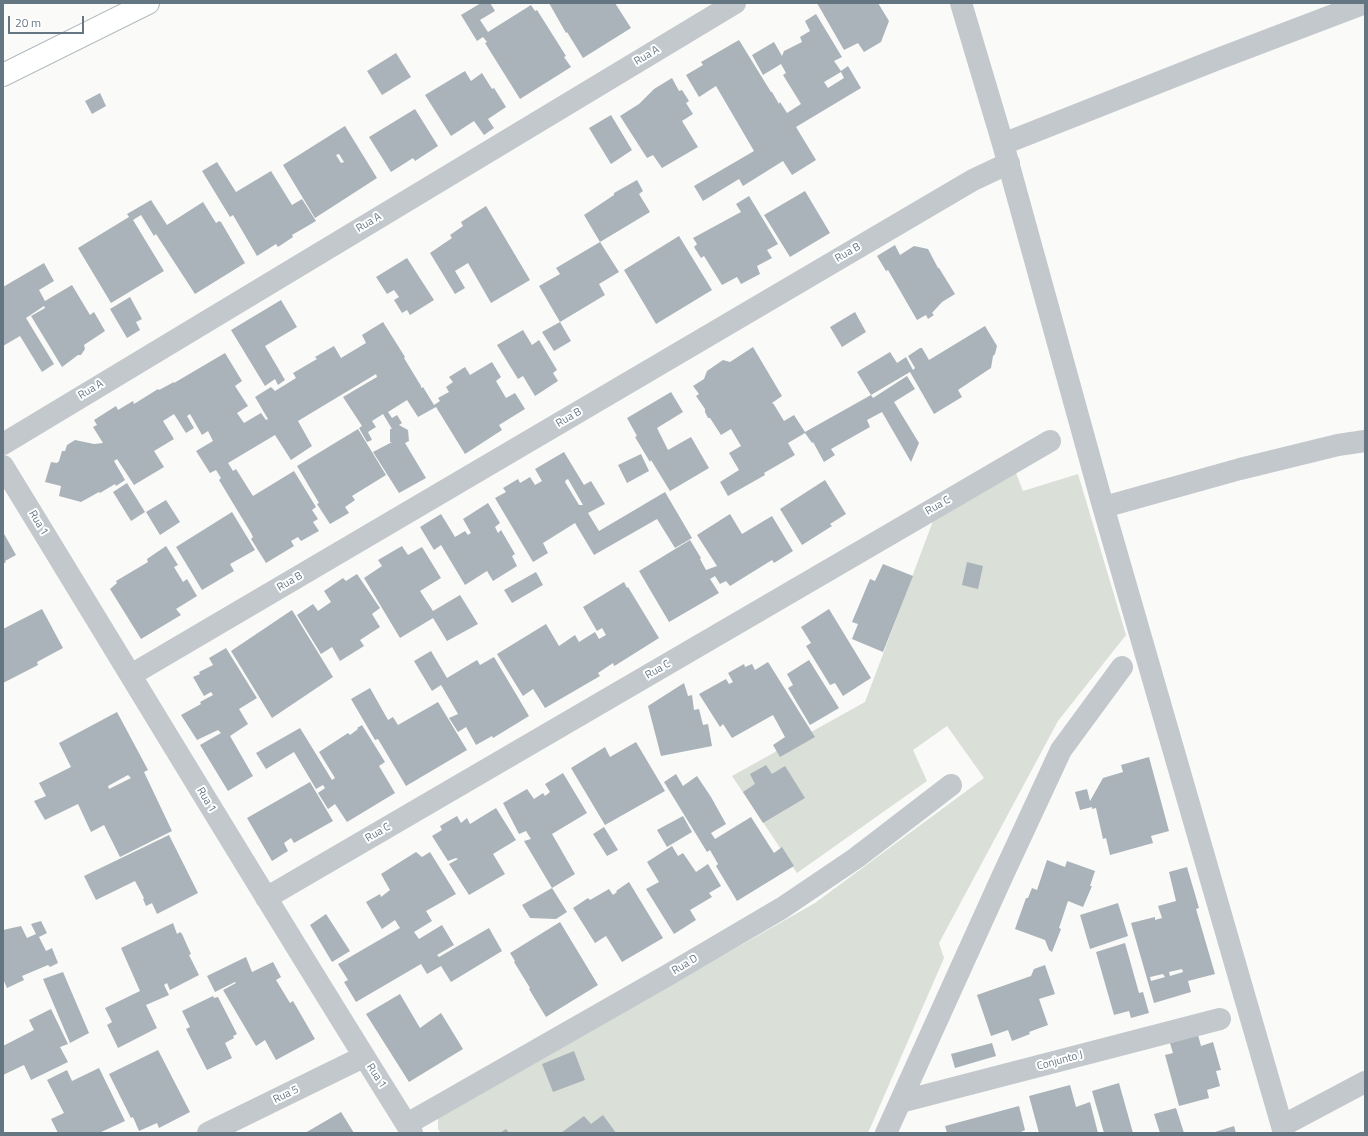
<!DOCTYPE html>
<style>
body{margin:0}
#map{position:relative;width:1368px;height:1136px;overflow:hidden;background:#fafaf8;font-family:"Titillium Web",sans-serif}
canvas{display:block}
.frame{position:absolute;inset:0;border:4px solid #657683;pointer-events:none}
.scale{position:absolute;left:8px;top:16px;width:76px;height:18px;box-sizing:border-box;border:2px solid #657683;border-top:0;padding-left:5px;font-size:12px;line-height:14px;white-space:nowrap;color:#657683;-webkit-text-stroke:3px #fff;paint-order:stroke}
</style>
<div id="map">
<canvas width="1368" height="1136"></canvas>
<div class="frame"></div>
<div class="scale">20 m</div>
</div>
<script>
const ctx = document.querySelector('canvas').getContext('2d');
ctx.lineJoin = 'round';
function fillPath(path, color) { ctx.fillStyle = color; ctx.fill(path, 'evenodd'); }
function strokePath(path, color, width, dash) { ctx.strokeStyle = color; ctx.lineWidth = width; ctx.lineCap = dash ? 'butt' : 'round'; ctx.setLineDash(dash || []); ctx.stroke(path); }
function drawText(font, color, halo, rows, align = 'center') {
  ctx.font = font + ' "Titillium Web",sans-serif'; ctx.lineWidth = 4; ctx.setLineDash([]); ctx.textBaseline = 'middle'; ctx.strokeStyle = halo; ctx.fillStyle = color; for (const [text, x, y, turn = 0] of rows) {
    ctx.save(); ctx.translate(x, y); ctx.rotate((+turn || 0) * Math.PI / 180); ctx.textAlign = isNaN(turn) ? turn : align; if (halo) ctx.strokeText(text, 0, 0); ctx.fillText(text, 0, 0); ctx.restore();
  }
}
fillPath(new Path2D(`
 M1016 473 1023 491 1078 474 1126 635 1058 721 939 943 944 958 868 1133H441L438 1129V1118L815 903 984 778 947 726 913 750 927 781 797 873 732 776 865 702 933 521Z`), '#dadfd7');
fillPath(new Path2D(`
 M481 3H490L495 11 480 20 488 32 531 5 535 11 537 10 566 56 564 57 571 67 520 99 485 43 487 42 483 37 477 41 461 15Z
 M549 3H615L631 28 583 58 567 32 566 33Z
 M817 3H878L889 21 881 42 864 52 858 43 844 50Z
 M816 14 842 57 834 61 841 71 848 66 861 88 796 127 816 160 792 175 783 161 743 186 739 179 703 201 694 186 754 151 716 86 699 97 686 75 703 65 701 62 739 40 771 92H772L779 104 780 102 787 113 801 104 783 75 786 73 781 64 763 75 752 55 774 42 782 56 784 51 802 42 800 37 810 31 805 21ZM841 72 844 78 828 88 824 82Z
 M396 53 411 77 382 95 367 71Z
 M465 71 471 81 482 73 492 89 494 88 506 107 488 119 494 128 484 135 474 121 451 136 425 95Z
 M672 78 679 91 682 90 689 101 686 103 693 114 682 121 698 147 662 168 653 155 647 158 620 116 639 104 654 89Z
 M100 93 106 106 92 114 85 101Z
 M415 109 438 146 415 161 413 158 391 172 369 137Z
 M611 115 632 150 611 164 589 128Z
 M345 126 377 178 315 218 283 165ZM339 154 344 162 341 163 336 155Z
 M217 162 236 192 271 171 292 205 302 199 316 221 292 235 293 237 278 247 276 244 257 256 233 215 230 217 202 171Z
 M637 180 643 191 639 194 650 212 600 242 584 215 614 195V193Z
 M805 191 830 233 790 257 764 215Z
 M749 196 778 244 767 250 772 258 757 266 760 274 741 284 737 277 722 285 704 256 701 258 694 247 697 244 693 238 741 212 736 204Z
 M151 200 167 225 203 202 216 223 219 221 221 222 245 263 195 294 156 234 154 236 141 215 133 220 164 271 111 303 78 248 129 217 127 214Z
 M486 206 530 280 491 303 468 263 455 271 465 288 455 294 430 253 452 238 450 235 463 226 461 222Z
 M679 236 712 290 656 324 624 270Z
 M600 242 619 272 599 284 605 295 560 322 571 341 554 351 542 332 560 322 539 286 560 274 556 268Z
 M895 245 900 255 914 246 928 249 938 268H939L955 294 942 302 932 313 934 315 928 319 926 315 917 320 888 270 886 271 877 256Z
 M407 258 434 300 410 315 407 310 402 313 394 300 399 297 394 290 387 294 376 277Z
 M44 263 54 281 39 290 45 301 72 285 90 315 94 312 105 331 84 345 85 349 81 355H78L62 367 31 316 45 308 44 306 26 318 54 364 42 372 20 336 3 346V287Z
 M130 297 142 319 136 322 140 330 127 338 110 309Z
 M281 300 297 327 265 346 285 380 278 385 275 379 265 386 231 330Z
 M855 312 866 332 842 347 830 327Z
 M383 322 405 357 404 358 421 386V388L423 387 434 405 440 401 438 398 449 392 446 387 453 382 449 377 465 367 470 375 492 362 501 377 496 381 506 398 515 393 525 409 499 425 502 430 465 454 436 407 418 417 407 400 388 412 392 418 397 415 402 423 399 425 408 430 409 441 405 443 426 478 399 493 373 452 392 442H390V429H392L383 414 372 421 376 427 368 432 372 440 367 442 359 428 362 426 343 397 377 377 376 374 298 421 312 446 291 460 275 435 228 463 233 471 236 469 253 496 294 471 316 507 312 510 318 519 313 522 319 531 301 541 298 537 291 541 294 546 266 563 251 539 253 537 251 533 219 480 221 478 216 470 210 473 196 451 213 441 208 431 202 435 190 414 187 416 194 428 186 433 174 414 163 421 174 439 154 451 164 467 134 485 117 459 114 461 125 480 116 486 115 484 100 493 99 492 81 502 59 496 61 486 45 482 51 462 57 463 59 461 62 451H65L67 445 75 440 94 444 103 443 93 427 97 425 94 420 116 406 118 410 133 401 134 404 158 389 159 390 174 382V383L225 353 242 381 235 386 248 406 237 413 244 423 261 413 266 420 268 419 255 397 271 387 275 391 296 378 293 373 317 359 315 357 334 346 341 358 366 343 362 335Z
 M985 326 997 346 995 354 993 356 991 368 958 390 962 397 934 414 910 372 871 395 857 372 890 352 897 363 906 357 913 370 915 368 908 356 920 348H922L929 360Z
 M523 330 532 345 539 340 557 370 553 373 558 381 535 396 523 376 518 379 497 345Z
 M753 347 782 396 772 403V404L773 403 784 421 794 415 805 432 871 395 873 398 907 376 915 389 894 402 919 443 911 462 882 412 867 420 870 427 831 449 835 455 824 462 813 442 812 443 805 433 788 443 795 455 764 473 765 475 728 496 720 482 739 470 729 453 741 446 731 429 721 435 710 418H708L705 412V409L696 396 699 394 693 386 704 379 707 371 723 360 730 362Z
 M671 392 683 412 657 428 668 450 691 437 709 468 670 491 651 460 650 462 635 437 637 436 627 418Z
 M358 429 386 475 352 496 355 500 345 507 349 513 330 524 317 504 319 503 297 466Z
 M564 452 584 485 591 481 605 504 588 513 599 531 665 492 692 538 675 548 657 519 594 555 575 523 543 543 548 553 533 562 495 498 506 492 503 488 518 479 520 483 530 477 535 485 542 481 535 469ZM568 479 583 505H579L565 482 566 480Z
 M641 454 649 471 627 483 618 465Z
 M825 480 846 514 830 524 832 526 802 545 780 509Z
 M127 483 145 512 131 521 113 492Z
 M166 500 180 522 160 535 146 512Z
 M488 503 500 523 495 527 498 533 501 530 515 554 512 556 517 566 493 581 487 571 465 585 441 545 434 550 420 527 441 514 455 537 465 531 468 535 471 533 463 519Z
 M232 512 255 550 230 564 234 571 202 590 176 547Z
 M730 514 742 534 772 516 793 551 774 563 772 560 730 586 726 581 720 584 715 576 710 579 719 593 669 622 639 571 690 540 701 558 700 559 706 570 717 566 697 535Z
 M3 532 16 555 5 561 6 562 3 564Z
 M166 546 178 565 174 567 183 582 187 579 197 596 176 609 181 615 141 639 110 589 117 583 116 581 148 562 147 559Z
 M402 546 408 555 422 547 441 578 420 591 433 611 460 595 478 624 447 641 433 618 400 638 364 578 382 566 378 560Z
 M967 562 983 566 978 589 962 585Z
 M883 564 913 576 883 652 852 639 858 624 852 622 870 579 875 581Z
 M536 572 543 585 512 603 504 590Z
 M357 574 380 608 372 614 380 627 360 640 364 646 340 661 332 647 321 654 297 615 313 604 318 611 331 602 324 591 343 578 346 581Z
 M624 582 627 588 628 587 659 638 616 665 614 666 613 663 598 673 600 676 545 708 533 689 523 696 497 654 546 624 559 646 575 635 579 642 595 632 599 639 606 635 602 628 597 631 583 607Z
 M42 609 63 648 37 662 38 665 3 683V629Z
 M829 609 871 678 843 696 835 683 830 685 806 646 811 643 801 627Z
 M292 610 333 677 272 718 231 651Z
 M226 648 257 698 239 709 248 724 230 736 253 776 228 791 200 745 221 733 218 730 197 740 181 715 201 704 200 702 213 695 211 692 204 696 193 677 200 674 199 672 213 665 209 658Z
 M431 651 447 678 477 660 480 665 494 657 529 716 493 738 492 736 476 745 466 727 458 732 449 718 458 714 441 685 432 691 414 661Z
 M809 660 839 708 810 725 788 688 793 685 787 674Z
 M768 662 815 737 780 757 773 745 785 737 773 715 732 738 723 724 720 727 699 694 726 679 729 684 733 682 728 673 744 664 745 667 752 664 755 670Z
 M684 683 688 696 692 695 694 710 699 709 703 725 708 724 712 746 661 756 648 706Z
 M370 688 388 720 393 717 398 725 438 702 467 750 406 786 378 739 375 740 351 699Z
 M117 712 148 770 144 772 172 831 120 857 104 825 91 832 78 804 45 820 34 801 46 796 39 783 71 767 59 743ZM128 775 131 778 109 789 108 786Z
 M362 725 385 762 379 766 395 793 347 822 335 804 328 809 318 793 325 788 323 785 316 789 294 752 266 769 256 753 300 728 332 780 335 778 319 752 348 733 350 735 358 729 357 728Z
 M636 742 665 791 605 825 571 768 605 747 610 757Z
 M1149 757 1169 831 1151 836 1153 843 1110 855 1106 838 1103 839 1096 808 1092 809V807L1080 810 1075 792 1087 789 1090 801 1103 778 1123 772 1121 765Z
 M766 765 772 774 785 766 805 798 763 823 743 792 755 784 750 774Z
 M563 773 587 813 552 834 575 874 552 888 524 841 531 839 526 831 519 834 503 803 527 789 534 799 543 793 545 796 550 792 545 784Z
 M676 774 683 786 697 776 711 797 726 824 711 833 715 839 751 817 774 853 782 847 794 866 737 901 716 866 718 864 710 850 707 852 664 782Z
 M310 782 333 821 294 843 291 838 284 843 288 851 272 861 247 818Z
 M496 808 516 840 493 854 505 874 469 895 449 864 458 859 456 858 448 861 432 836 442 830 440 826 457 816 461 823 467 818 470 824Z
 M683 816 692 832 667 847 657 830Z
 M604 827 618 850 607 856 593 834Z
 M169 835 198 893 157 914 152 903 146 906 143 899 144 898 135 881 96 900 84 876Z
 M672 846 678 856 683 853 696 872 708 864 721 886 709 893 712 897 690 910 696 920 674 934 646 889 659 882 647 862Z
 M416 852 422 857 430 852 456 894 426 911 432 921 414 932 419 939 442 925 454 945 437 955 439 957 489 928 502 951 451 982 441 966 427 974 421 964 356 1002 344 982 348 980 338 964 400 928 395 920 382 929 366 902 380 894 381 897 390 890 381 874Z
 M1047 860 1065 867 1067 861 1095 871 1090 886H1092L1083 907 1068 901 1059 928 1061 929 1052 952 1049 950 1045 940 1015 929 1026 898H1028L1032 888 1037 890Z
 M1187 867 1199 908 1196 909 1215 974 1188 981 1191 992 1154 1003 1131 923 1155 917V920L1162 918 1158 906 1176 901 1169 872ZM1182 969 1183 972 1170 976 1169 972ZM1163 974 1165 977 1151 981 1150 977Z
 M629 882 663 938 622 962 606 936 595 943 573 908 588 898 590 900 609 889 613 895 617 892 616 891Z
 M552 888 567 912 556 919 530 918 522 905Z
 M1118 903 1128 936 1090 949 1080 915Z
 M326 914 350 951 332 962 310 925Z
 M41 921 47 933 39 937 46 951 52 948 58 963 50 967 48 965 22 976 24 980 7 988 3 979V930L21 926 27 938 36 934 31 924Z
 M560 922 598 985 546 1017 529 989 530 988 514 962 515 961 510 953Z
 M173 923 177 934 180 932 182 934 191 954 189 955 199 975 170 990 167 983 164 985 169 995 146 1005 157 1028 118 1048 107 1025 112 1022 105 1008 140 991 121 948Z
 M1125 943 1139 993 1143 992 1149 1013 1131 1018 1129 1011 1114 1015 1096 952Z
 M246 957 252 972 273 962 281 977 276 980 290 1003 293 1001 315 1039 276 1060 265 1040 256 1046 223 990 236 983 235 982 215 992 207 976Z
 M1045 965 1055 994 1039 999 1048 1025 1029 1032 1030 1034 1012 1041 1008 1030 991 1036 977 995 1031 976 1034 969Z
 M63 972 89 1033 70 1043 43 979Z
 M400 994 420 1028 441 1013 463 1049 409 1082 366 1014Z
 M213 996 214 998 218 997 237 1034 233 1036 234 1038 225 1043 232 1058 207 1070 186 1029 190 1027 182 1011Z
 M51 1009 68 1044 60 1047 68 1062 31 1080 24 1065 3 1075V1046L34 1030 29 1020Z
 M1198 1035 1201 1046 1213 1042 1221 1070 1216 1071 1220 1086 1207 1090 1209 1098 1179 1106 1165 1055 1173 1053 1170 1043Z
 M992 1043 996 1056 955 1068 951 1054Z
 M158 1050 190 1112 159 1128 157 1123 139 1131 133 1117 131 1118 109 1074Z
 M574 1051 585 1080 553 1092 542 1064Z
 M99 1068 125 1121 99 1133H58L51 1119 64 1113 47 1080 67 1070 72 1081Z
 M1119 1083 1133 1133H1104L1092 1091Z
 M1070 1085 1076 1107 1090 1102 1098 1133H1039L1029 1096Z
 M1019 1106 1025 1130 1021 1132V1133H947L945 1126Z
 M1176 1108 1184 1133H1160L1154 1114Z
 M341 1112 354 1133H305Z
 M603 1115 616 1133H561L584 1116 591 1124Z
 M1234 1126 1236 1133H1212Z
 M506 1129 509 1133H500Z`), '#aab3b9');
const secondary = new Path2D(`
 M3 75 148 3`);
strokePath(secondary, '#b3babf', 24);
strokePath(new Path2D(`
 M961 3 1003 144 1101 499 1284 1133
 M1003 144 1218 59 1365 3
 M3 444 735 3
 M3 466C139 688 273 912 412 1133
 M1104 507 1240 469 1338 445 1365 441
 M131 675 973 180 1009 163
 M266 898 1050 441
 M900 1102 1220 1019
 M407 1124 668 975 782 908 856 858 951 785
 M1282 1126 1365 1082
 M208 1133 363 1057
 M886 1133 1002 877 1061 750 1122 667`), '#c3c8cc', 22);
strokePath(secondary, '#fff', 22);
drawText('11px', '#657683', '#fff', [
 ["Rua A",647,56,-31],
 ["Rua A",369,223,-31],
 ["Rua B",848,253,-30],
 ["Rua A",91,390,-31],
 ["Rua B",569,418,-30],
 ["Rua C",938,506,-30],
 ["Rua 1",38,523,59],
 ["Rua B",290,582,-30],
 ["Rua C",658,670,-30],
 ["Rua 1",206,800,59],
 ["Rua C",378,833,-30],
 ["Rua D",685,965,-31],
 ["Conjunto J",1060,1061,-15],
 ["Rua 1",376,1076,57],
 ["Rua 5",286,1095,-26]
]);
</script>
